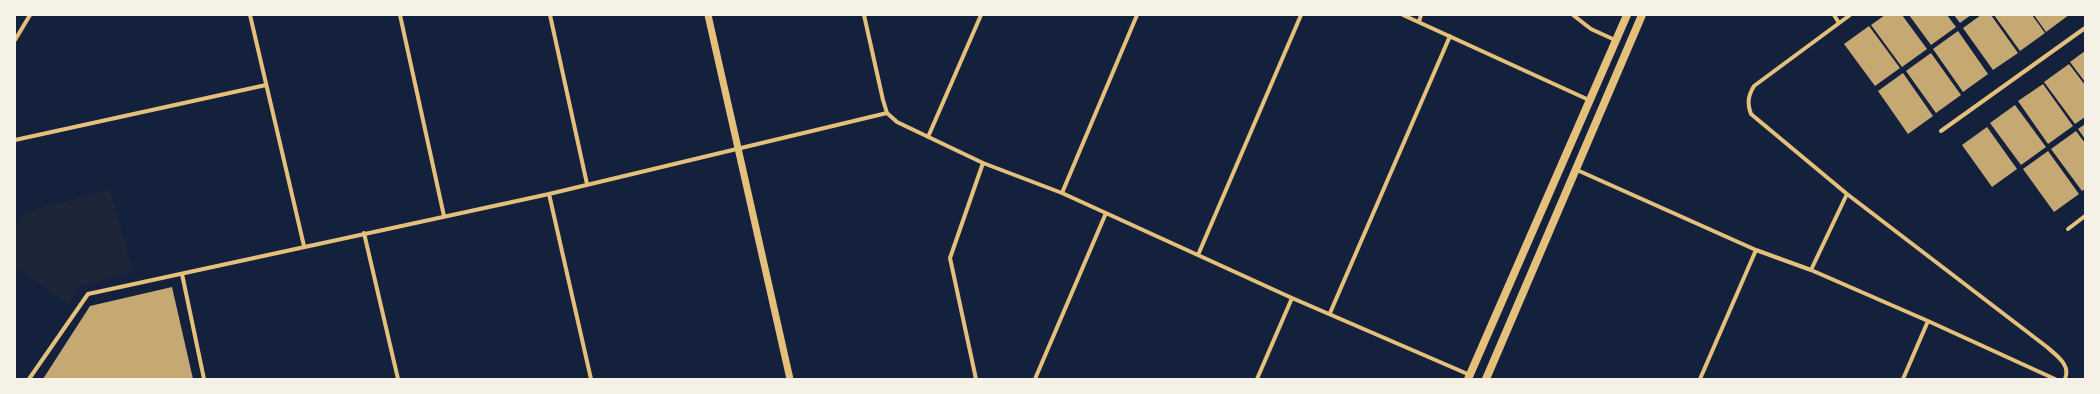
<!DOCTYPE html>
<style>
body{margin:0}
#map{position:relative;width:2100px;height:394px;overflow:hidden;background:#14213d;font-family:Lora,serif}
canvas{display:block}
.frame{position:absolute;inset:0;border:16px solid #f6f1e7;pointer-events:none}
</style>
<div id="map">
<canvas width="2100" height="394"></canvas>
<div class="frame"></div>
</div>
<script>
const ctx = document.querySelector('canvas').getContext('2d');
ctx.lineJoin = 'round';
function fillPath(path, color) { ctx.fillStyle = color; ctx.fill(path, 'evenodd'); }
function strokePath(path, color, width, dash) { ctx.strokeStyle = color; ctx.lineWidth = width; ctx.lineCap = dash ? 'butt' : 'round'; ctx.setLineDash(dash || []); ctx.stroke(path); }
fillPath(new Path2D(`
 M110 189 133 272 80 286 68 304 15 267V227L26 212Z`), '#1d2539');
fillPath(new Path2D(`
 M1885 15H1902L1927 49 1902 67 1871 25Z
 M1909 15H1947L1956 27 1931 45Z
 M1954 15H1971L1960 23Z
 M1981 15H1991L2018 53 1993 70 1963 28Z
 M1994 15H2032L2045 33 2020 51Z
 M2034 15H2069L2046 32Z
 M1869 26 1900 68 1875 86 1844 44Z
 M1958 31 1988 74 1963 92 1933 49Z
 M2085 51V82L2070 62Z
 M1931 53 1961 95 1936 113 1906 71Z
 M2069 64 2085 85V117L2075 124 2044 82Z
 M1903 73 1933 116 1908 134 1878 91Z
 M2043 84 2073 126 2048 144 2018 101Z
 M2015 105 2046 147 2021 165 1990 123Z
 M2085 124V139L2078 129Z
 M1987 127 2017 169 1992 187 1962 145Z
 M2076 131 2085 143V189L2082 191 2051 149Z
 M2048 151 2079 194 2054 212 2023 169Z
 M172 287 193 379H43L90 306Z`), '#c6a872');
strokePath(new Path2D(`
 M250 15 304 246
 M400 15 444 216
 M550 15 587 184
 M864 15 883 100 887 113 897 122 983 163 1062 193 1292 298 1470 375
 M1403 15 1589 100
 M1573 15 1591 29 1615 40
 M1834 15 1839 23
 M1850 15 1754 86C1748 96 1747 103 1751 114L1847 194 2047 347C2057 356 2071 365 2065 379
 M1419 22 1421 15
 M15 40 30 15
 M1941 131 2085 28
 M928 137 981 15
 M15 140 266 85
 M1577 170 1756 250 1811 270 1928 321 2055 379
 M1062 193 1137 15
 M549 194 591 379
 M2068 229 2085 216
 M364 233 398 379
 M1198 255 1301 15
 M1811 270 1847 194
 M182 274 204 379
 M1330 313 1450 36
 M29 379 88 294 549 194 887 113
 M976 379 950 258 983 163
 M1035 379 1106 213
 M1257 379 1292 298
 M1700 379 1756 250
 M1903 379 1928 321`), '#e5c07b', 4);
strokePath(new Path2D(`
 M708 15 790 379`), '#e5c07b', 7);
strokePath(new Path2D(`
 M1468 379 1627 15
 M1486 379 1642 15`), '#e5c07b', 8);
</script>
